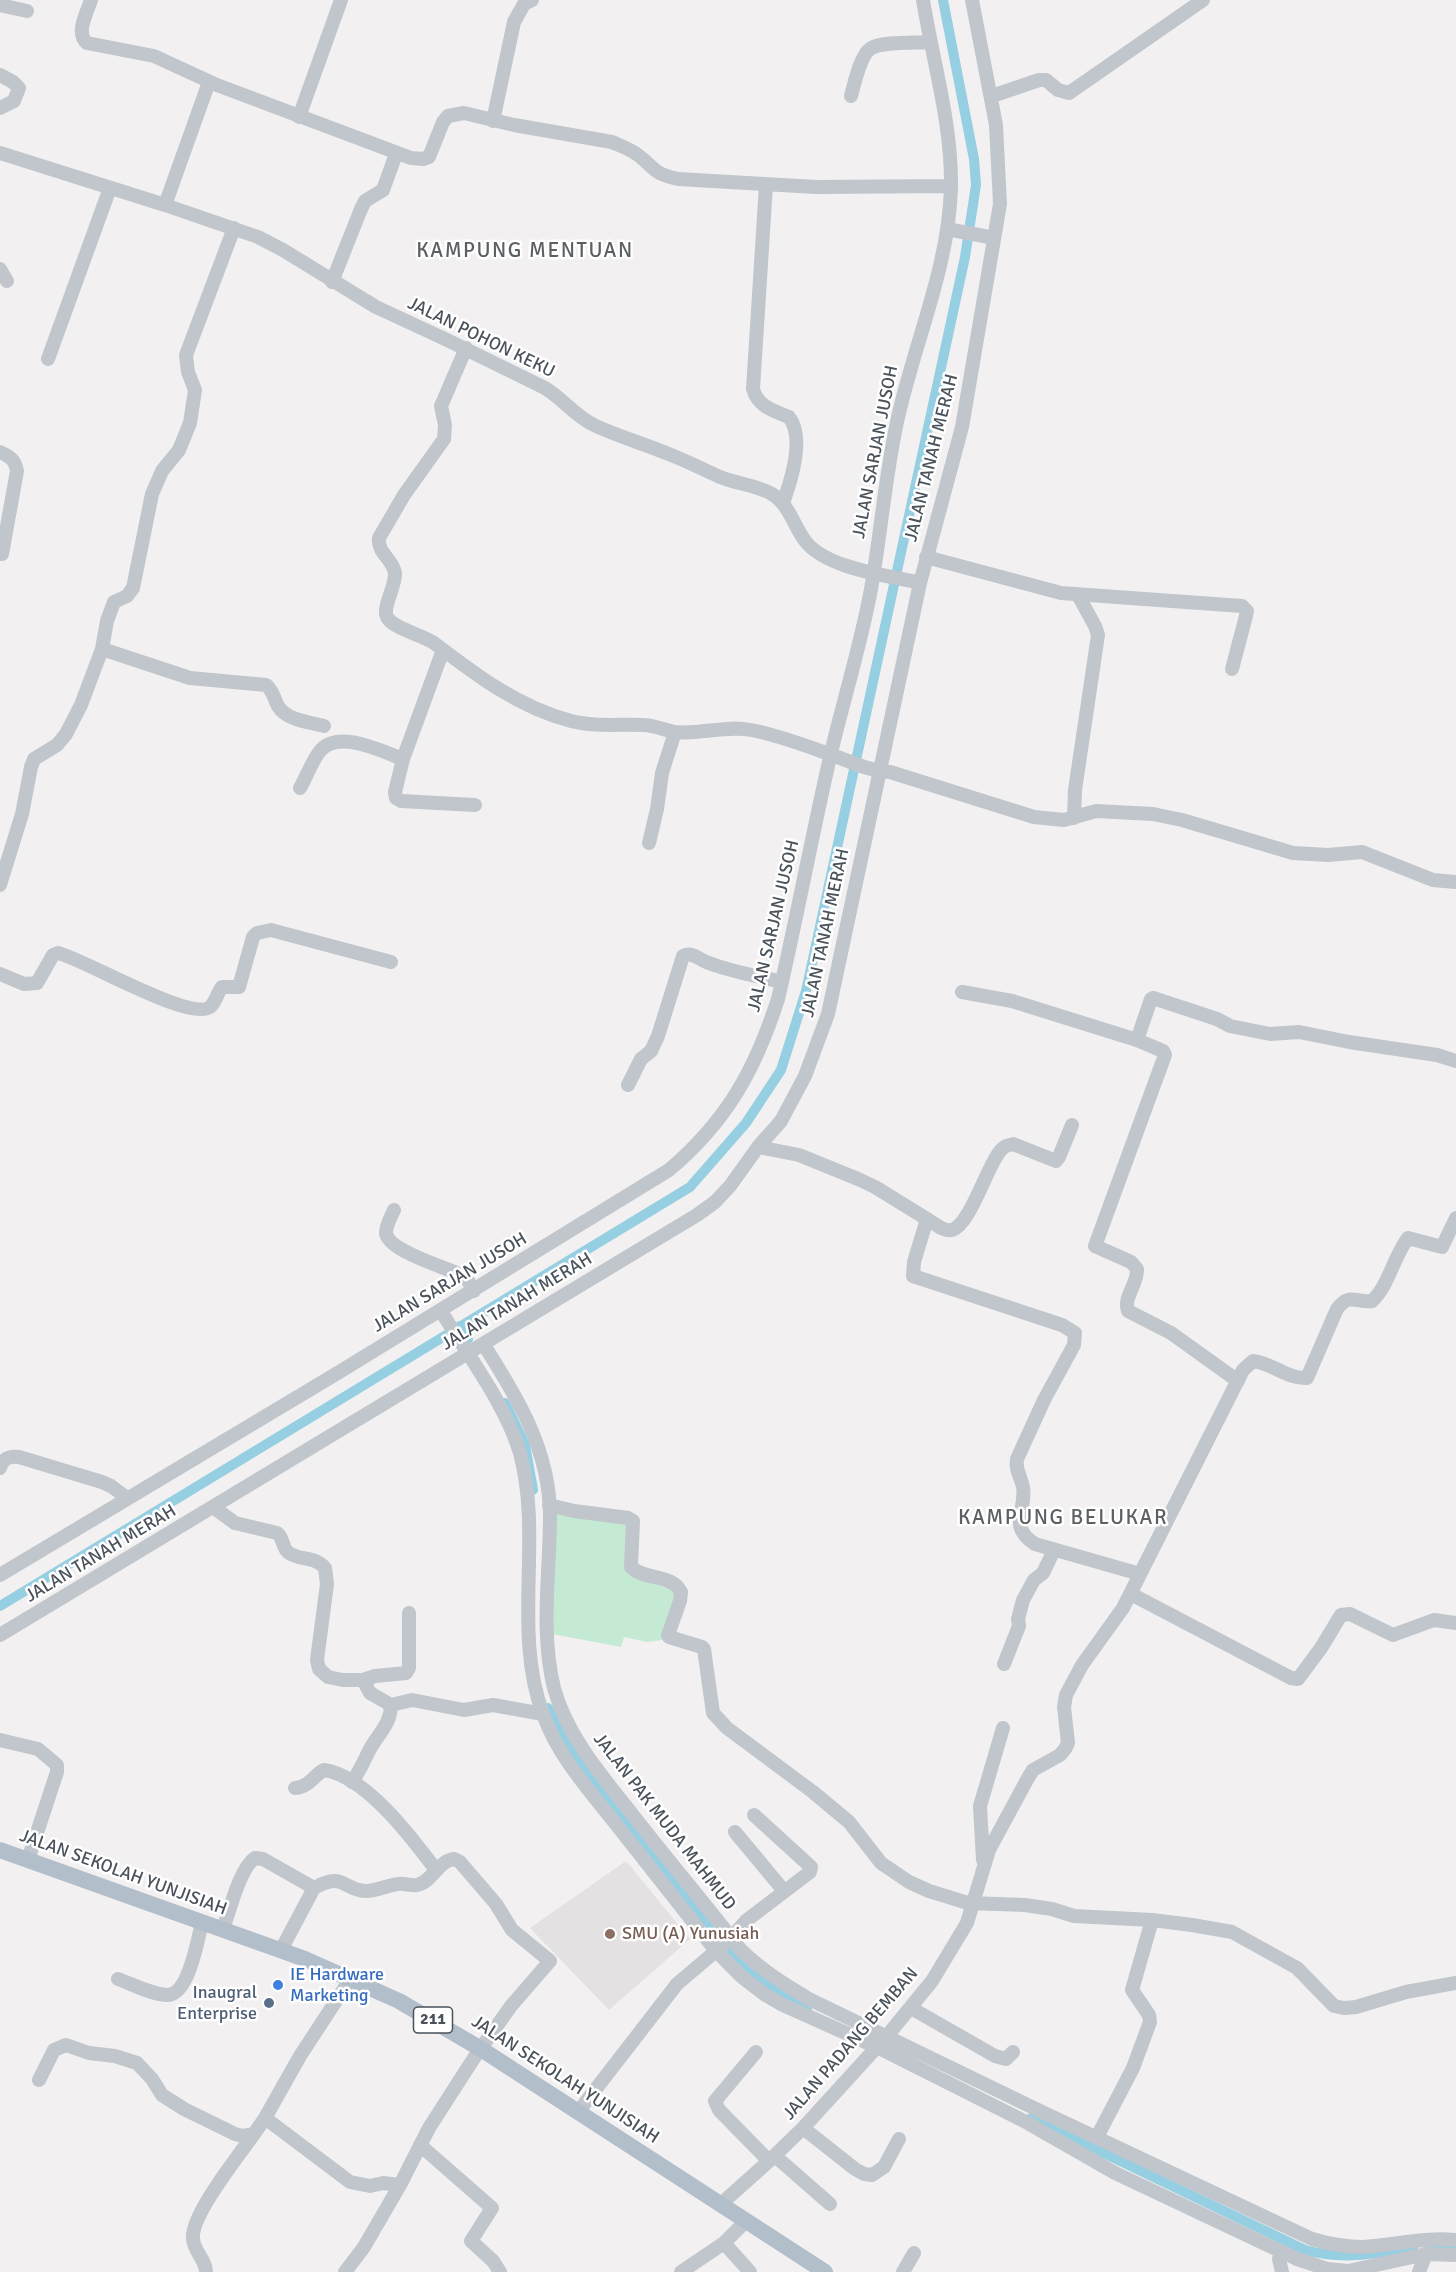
<!DOCTYPE html>
<style>
body{margin:0}
canvas{display:block;background:#f2f0f0}
</style>
<canvas width="1456" height="2272"></canvas>
<script>
const ctx = document.querySelector('canvas').getContext('2d');
ctx.lineJoin = 'round';
function fillPath(path, color) { ctx.fillStyle = color; ctx.fill(path, 'evenodd'); }
function strokePath(path, color, width, dash) { ctx.strokeStyle = color; ctx.lineWidth = width; ctx.lineCap = dash ? 'butt' : 'round'; ctx.setLineDash(dash || []); ctx.stroke(path); }
function drawText(font, color, halo, rows, align = 'center') {
  ctx.font = font + ' Signika,sans-serif'; ctx.lineWidth = 5; ctx.setLineDash([]); ctx.textBaseline = 'middle'; ctx.strokeStyle = halo; ctx.fillStyle = color; for (const [text, x, y, turn = 0] of rows) {
    ctx.save(); ctx.translate(x, y); ctx.rotate((+turn || 0) * Math.PI / 180); ctx.textAlign = isNaN(turn) ? turn : align; if (halo) ctx.strokeText(text, 0, 0); ctx.fillText(text, 0, 0); ctx.restore();
  }
}
fillPath(new Path2D(`
 M626 1861 690 1939 609 2010 530 1928Z`), '#e3e1e1');
fillPath(new Path2D(`
 M550 1510 628 1522 626 1572 665 1583 678 1595 662 1640 647 1642 624 1637 621 1647 547 1633Z`), '#c4ead4');
strokePath(new Path2D(`
 M460 1326 468 1339
 M505 1403 525 1445 533 1490
 M0 1606 690 1187 746 1123 781 1070 806 991 965 257 976 185 974 159 943 0
 M548 1708 572 1753 628 1827 726 1949 758 1979 807 2009
 M1031 2118 1305 2250C1346 2261 1372 2253 1413 2248
 M1428 2246 1456 2248`), '#96cfe1', 10);
strokePath(new Path2D(`
 M91 0C87 13 75 33 87 43L154 56 217 85 411 158 423 159 429 157 443 122 448 116 464 113 514 125 612 142C621 146 630 149 638 155 656 169 652 173 678 179L816 187 951 186
 M0 5 27 11
 M0 75 13 82 19 88 14 101 0 108
 M851 96C854 85 860 56 870 49 880 41 916 43 930 42
 M992 96 1039 80H1046L1058 90 1069 93 1203 0
 M299 117 341 0
 M493 121 514 22 524 4 532 0
 M0 153 165 205 258 237 283 250 376 307 445 339 545 388C563 399 575 416 594 425 617 436 642 443 666 453 685 460 702 469 720 477 737 484 757 485 772 494 789 504 794 527 806 542 828 569 887 575 920 583
 M766 185 753 389C758 407 774 411 789 417 805 437 791 481 783 503
 M165 205 209 82
 M947 229 994 238
 M0 269 7 281
 M332 282 361 209 365 201 383 190 396 154
 M466 348 441 406 445 425 444 439 404 495 379 538C377 553 393 559 395 573 396 586 382 607 387 617 392 628 422 635 434 643 476 675 518 707 571 721 595 727 619 724 643 725 654 725 664 730 674 732 700 735 725 725 751 730 778 735 804 745 829 754 850 761 868 771 890 772L1034 817 1064 820 1096 811 1153 814 1182 820 1293 853 1328 855 1362 852 1433 880 1456 882
 M48 359 110 188
 M0 452C11 457 15 460 17 471L2 554
 M926 557 1061 593 1242 606 1247 611 1246 616 1232 669
 M102 649 107 621 114 602 127 596 133 588 152 494 162 471 179 450 190 423 195 390 188 372 186 355 234 228
 M403 759 395 792 396 798 401 801 475 805
 M300 788C307 776 312 761 320 751 338 729 381 751 403 759L443 650
 M1074 818 1075 790 1098 635 1095 626 1078 595
 M649 843 657 809 662 773 675 732
 M0 885 22 814 31 767 34 759 57 745 66 734 81 705 102 649 190 678 266 685C273 690 274 699 278 706 286 720 309 722 324 726
 M0 974 24 984 37 983 53 955 58 953C84 959 190 1022 210 1007 216 1002 217 993 222 987H239L253 937 257 933 271 930 391 962
 M962 992 1012 1001 1137 1040 1163 1051 1165 1055 1095 1246 1131 1262 1137 1269C1138 1284 1123 1297 1128 1311L1171 1333 1238 1381
 M1137 1040 1151 999 1153 998 1217 1019 1230 1026 1270 1034 1299 1032 1349 1042 1437 1055 1456 1061
 M628 1085 641 1059 651 1051 658 1036 683 956C693 951 699 960 709 963 732 972 758 976 782 982
 M1072 1125 1059 1157 1056 1161 1013 1144C1008 1145 1004 1146 1001 1150 987 1165 971 1224 952 1230 944 1232 934 1223 927 1219L914 1262 913 1276 1062 1325 1075 1333 1074 1345 1044 1400 1017 1459C1015 1471 1021 1476 1023 1487 1027 1511 1007 1526 1035 1544L1140 1574
 M758 1147 799 1155 858 1179 875 1187 927 1219
 M394 1210C391 1217 386 1225 386 1233 388 1251 445 1267 461 1275L467 1279 474 1291
 M441 1311C467 1354 506 1405 520 1453 543 1538 512 1631 543 1714 558 1756 588 1789 615 1823 649 1866 683 1909 716 1951L742 1977 764 1994 781 2004 877 2047 1024 2121 1115 2173 1297 2259 1327 2269 1348 2271 1426 2254 1456 2255
 M484 1345C517 1397 550 1450 550 1516 550 1573 540 1631 554 1688 567 1736 602 1776 632 1814 668 1860 705 1904 740 1949 761 1970 784 1984 809 1999L1038 2110 1312 2239C1329 2244 1345 2247 1363 2247 1394 2245 1424 2237 1456 2240
 M0 1468C3 1458 9 1456 19 1457L102 1482 111 1486 127 1498
 M549 1505 574 1511 628 1518 633 1521 631 1567C645 1581 671 1573 681 1592L680 1601 668 1635 669 1637 702 1647 704 1649 713 1713 727 1728 813 1792 849 1822 881 1863 909 1882 929 1891 968 1903 1025 1905 1052 1909 1074 1916 1152 1920 1192 1925 1232 1932 1297 1968 1334 2006 1344 2008 1356 2007 1406 1992 1456 1983
 M213 1507 235 1523 277 1533C284 1538 282 1549 289 1553 301 1561 315 1556 325 1568L327 1584 317 1660 319 1669 328 1677 343 1680H363L375 1676 406 1673 409 1668V1613
 M0 1575 336 1374 669 1170C727 1121 755 1070 778 999 797 917 812 835 831 753 844 698 861 644 871 589 881 533 885 477 897 422 914 343 949 268 951 187 952 124 933 62 923 0
 M1131 1594 1291 1678 1298 1679 1321 1648 1341 1615 1350 1614 1393 1635 1434 1620 1456 1623
 M0 1635 697 1215 715 1202 730 1186 758 1147 781 1121 805 1076 828 1014 920 583 962 427 1000 204 996 125 972 0
 M1004 1664 1019 1626 1018 1619 1023 1600 1034 1580 1043 1573 1054 1550
 M363 1680 370 1693 391 1705 412 1700 464 1710 493 1705 543 1714
 M0 1740 38 1749 57 1765V1772L28 1860
 M352 1782C359 1772 363 1763 368 1753 376 1735 391 1726 391 1705
 M295 1788C309 1787 313 1776 324 1770 366 1776 412 1838 436 1870
 M735 1832 784 1891
 M983 1860 980 1806 1003 1728
 M223 1929C230 1911 239 1869 255 1858L263 1859 314 1888
 M281 1950 314 1888C344 1871 342 1890 366 1891 377 1891 388 1885 398 1884 404 1883 411 1886 417 1885 432 1882 438 1861 454 1859L460 1862 496 1904 512 1930 550 1961 511 2006 474 2058 429 2128 400 2185 364 2247 345 2272
 M118 1979C132 1984 152 1995 168 1995 189 1994 198 1939 202 1922
 M911 2008 995 2056 1006 2059 1013 2052
 M756 2052 715 2101 719 2110 769 2161
 M39 2080 54 2050 66 2045 89 2053 115 2056 137 2063 152 2079 162 2095 184 2109 235 2134 243 2136 254 2134 265 2118 300 2056 351 1978
 M578 2112 677 1984 729 1940 747 1920 810 1872 811 1867 754 1815
 M265 2118 350 2182 370 2186 383 2183 400 2185
 M803 2128 855 2169 864 2174 872 2175 884 2167 899 2139
 M1097 2137 1133 2068 1150 2022 1149 2015 1132 1990 1152 1920
 M420 2145 492 2208 471 2241 493 2261 500 2272
 M775 2156 830 2204
 M721 2204 769 2161 803 2128 887 2036 932 1981 967 1923 989 1850 1028 1778 1033 1770 1060 1755 1065 1749 1068 1743 1064 1707 1066 1695 1082 1665 1123 1608 1243 1370 1253 1361C1272 1363 1287 1379 1307 1378L1337 1309C1350 1292 1355 1303 1372 1301 1388 1287 1394 1256 1408 1238L1442 1247 1456 1218
 M724 2243 750 2272
 M1281 2252 1279 2259 1282 2272
 M206 2272C206 2259 193 2251 193 2238 191 2215 239 2155 254 2134
 M681 2272 724 2243 746 2221
 M903 2272 914 2253
 M1419 2272 1426 2254`), '#c0c6cc', 14);
strokePath(new Path2D(`
 M0 1850 305 1959 399 2001 481 2049 825 2272`), '#b3becb', 16);
for (const [x, y, r, color] of [
 [610,1934,6,"#8d6e63"],
 [278,1985,6,"#3f7fe0"],
 [269,2003,6,"#5c6f8a"]
]) { const dot = new Path2D(); dot.arc(x, y, r, 0, 2 * Math.PI); ctx.fillStyle = color; ctx.fill(dot); strokePath(dot, '#fff', 2); }
for (const [x, y, w] of [
 [433,2020,39]
]) { const box = new Path2D(); box.roundRect(x - w / 2, y - 13, w, 26, 4.5); ctx.fillStyle = '#fff'; ctx.fill(box); strokePath(box, '#4a525b', 1.5); }
drawText('bold 16px', '#4a525b', null, [
 ["211",433,2020]
]);
drawText('18px', '#4a525b', '#fff', [
 ["JALAN POHON KEKU",481,338,26],
 ["JALAN SARJAN JUSOH",876,452,-79],
 ["JALAN TANAH MERAH",932,458,-76],
 ["JALAN SARJAN JUSOH",774,926,-77],
 ["JALAN TANAH MERAH",826,933,-78],
 ["JALAN SARJAN JUSOH",450,1283,-31],
 ["JALAN TANAH MERAH",517,1302,-31],
 ["JALAN TANAH MERAH",101,1554,-31],
 ["JALAN PAK MUDA MAHMUD",664,1822,52],
 ["JALAN SEKOLAH YUNJISIAH",123,1873,20],
 ["JALAN PADANG BEMBAN",851,2044,-49],
 ["JALAN SEKOLAH YUNJISIAH",565,2080,33]
]);
drawText('18px', '#785e54', '#fff', [
 ["SMU (A) Yunusiah",622,1934]
], 'left');
drawText('18px', '#366cbe', '#fff', [
 ["IE Hardware",290,1975],
 ["Marketing",290,1996]
], 'left');
drawText('18px', '#4e5e75', '#fff', [
 ["Inaugral",257,1993],
 ["Enterprise",257,2014]
], 'right');
ctx.letterSpacing = '1.5px';
drawText('21px', '#5d6063', '#fff', [
 ["KAMPUNG MENTUAN",525,251],
 ["KAMPUNG BELUKAR",1063,1518]
]);
ctx.letterSpacing = '0px';
</script>
